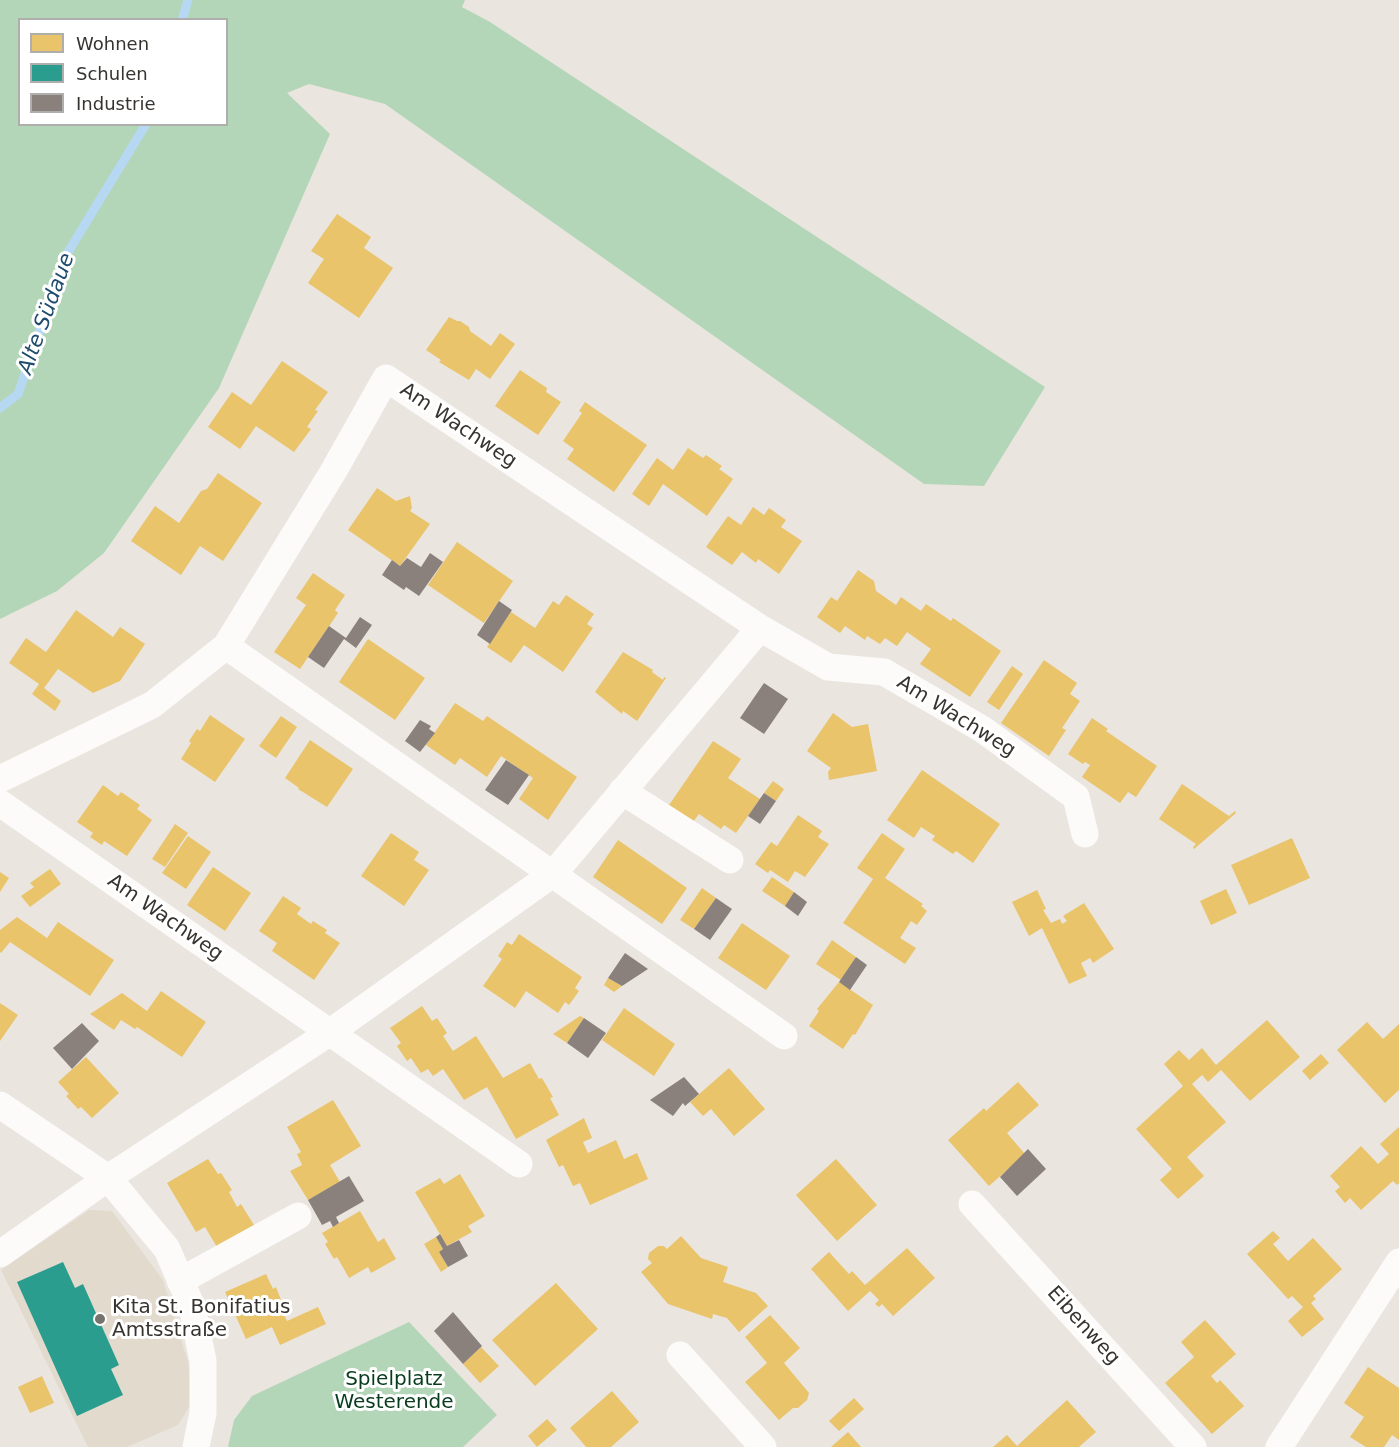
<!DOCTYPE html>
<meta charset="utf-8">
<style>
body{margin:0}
#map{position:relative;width:1399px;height:1447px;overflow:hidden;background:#eae5df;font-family:"DejaVu Sans",sans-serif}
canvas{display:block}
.legend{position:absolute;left:18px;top:18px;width:210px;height:108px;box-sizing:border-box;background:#fff;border:2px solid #afaeac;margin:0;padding:8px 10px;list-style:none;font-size:18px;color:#373430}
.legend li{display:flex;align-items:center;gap:12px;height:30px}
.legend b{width:30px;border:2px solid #afaeac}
</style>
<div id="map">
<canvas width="1399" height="1447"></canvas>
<ul class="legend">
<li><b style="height:16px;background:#e9c46a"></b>Wohnen</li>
<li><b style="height:16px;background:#2a9d8f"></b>Schulen</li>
<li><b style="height:16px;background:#8a817c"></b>Industrie</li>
</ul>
</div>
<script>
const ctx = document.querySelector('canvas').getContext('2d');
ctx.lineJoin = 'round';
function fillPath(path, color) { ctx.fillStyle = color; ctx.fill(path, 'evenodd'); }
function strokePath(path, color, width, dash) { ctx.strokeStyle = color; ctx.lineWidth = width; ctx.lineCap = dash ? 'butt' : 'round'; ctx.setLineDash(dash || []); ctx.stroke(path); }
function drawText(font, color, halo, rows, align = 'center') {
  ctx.font = font + ' "DejaVu Sans",sans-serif'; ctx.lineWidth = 6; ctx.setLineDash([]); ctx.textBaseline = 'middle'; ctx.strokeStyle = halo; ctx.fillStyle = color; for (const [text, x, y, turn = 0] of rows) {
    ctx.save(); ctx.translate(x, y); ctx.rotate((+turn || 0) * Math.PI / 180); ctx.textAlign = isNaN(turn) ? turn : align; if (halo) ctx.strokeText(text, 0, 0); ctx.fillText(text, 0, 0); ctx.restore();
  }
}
fillPath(new Path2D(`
 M89 1210 112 1211 163 1280 188 1362 193 1401 178 1425 127 1447H88L1 1270Z`), '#e3dace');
fillPath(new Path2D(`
 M0 0H465L462 7 490 22 1045 387 984 486 924 484 385 104 309 84 287 93 330 134 219 388 104 553 57 591 0 619ZM20 20H226V124H20Z
 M409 1322 497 1415 463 1447H228L234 1420 252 1396Z`), '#b4d6b8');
fillPath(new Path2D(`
 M337 214 371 237 364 248 393 268 359 318 308 283 324 259 311 251Z
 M449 317 457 321H460L469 327 470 331 491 346 500 333 515 344 490 379 476 369 469 380 439 362 441 360 426 350Z
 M282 361 328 392 315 410 318 411 307 427 311 429 294 452 256 426 240 449 208 427 232 392 251 405Z
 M520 370 547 388 546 392 561 402 538 435 495 406Z
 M585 402 647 445 614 492 567 459 574 449 563 441 582 413 579 411Z
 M688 448 703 458 706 455 722 466 719 469 733 479 707 516 663 484 649 506 632 494 657 458 673 470Z
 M218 473 262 503 223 561 200 546 181 575 131 541 155 506 179 523 201 491 207 489Z
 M377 488 396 501 410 496 412 508 410 511 430 524 400 566 348 530Z
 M753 507 764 515 769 508 786 520 781 527 802 541 779 574 758 559 756 563 742 552 732 565 706 547 728 516 741 525Z
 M457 542 513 581 484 623 428 585Z
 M858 570 874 581 876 591 896 605 901 597 921 611 926 604 951 621 953 618 1001 651 970 697 920 664 931 649 907 632 897 646 885 638 880 644 867 636 865 640 845 626 840 633 817 617 831 597 837 601Z
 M313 573 345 595 335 610 338 613 300 669 274 652 306 605 296 598Z
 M566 595 594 614 587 624 593 628 563 672 524 645 511 663 487 647 511 612 535 628 553 601 559 605Z
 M76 610 113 637 120 627 145 644 120 681 93 693 58 669 44 688 61 701 55 711 32 694 39 684 9 663 26 638 46 652Z
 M368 639 425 678 395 720 339 682Z
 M623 652 653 670 652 672 663 680 664 677 666 678 637 721 623 711 622 714 595 692Z
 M1044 660 1077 683 1070 694 1080 701 1062 728 1066 730 1049 756 1001 723Z
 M1012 666 1023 674 999 710 987 702Z
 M455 703 483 721 487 716 577 777 548 820 519 799 533 778 501 756 487 777 460 758 455 765 426 745Z
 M833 713 852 727 868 724 877 771 829 780 828 772 831 768 807 751Z
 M210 715 245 739 215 782 181 759 191 743 189 741 197 729 200 731Z
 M281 716 297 727 276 758 259 746Z
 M1092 718 1108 729 1106 731 1157 766 1136 797 1128 792 1120 803 1082 777 1090 765 1085 762 1083 764 1068 754Z
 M310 740 353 769 327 807 298 789 299 788 285 778Z
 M713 741 741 759 728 778 760 799 736 833 724 825 721 829 699 814 693 822 669 805Z
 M922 770 1000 824 973 863 956 851 953 854 932 840 935 836 921 827 914 838 887 820Z
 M773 781 784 789 776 801 764 793Z
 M1182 784 1229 816 1235 811 1236 813 1194 849 1193 847 1196 844 1159 819Z
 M103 785 118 796 121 792 140 805 137 809 152 820 127 856 104 841 102 845 90 837 93 833 77 822Z
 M798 815 822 831 818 837 829 844 805 877 795 871 788 882 770 870 768 873 755 864 771 842 777 846Z
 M175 824 188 833 165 867 152 859Z
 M391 833 419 852 414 860 429 870 404 906 361 876Z
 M882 833 905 849 885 878 923 904 921 906 927 911 917 925 911 921 900 938 916 948 905 964 843 923 873 879 857 868Z
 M188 836 211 852 186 889 162 873Z
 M1292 838 1310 878 1249 905 1231 865Z
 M618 840 687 888 662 924 593 877Z
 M213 867 251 893 225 931 187 905Z
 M50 869 61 884 30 907 21 896 34 887 30 883Z
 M0 872 9 878 0 892Z
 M772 877 794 892 785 906 762 891Z
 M702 888 716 898 694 929 680 920Z
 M1226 889 1237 913 1211 925 1200 901Z
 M1037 890 1046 909 1043 910 1051 923 1060 919 1062 924 1067 921 1063 916 1084 903 1114 949 1093 963 1090 958 1081 963 1087 976 1069 984 1042 928 1029 936 1012 902Z
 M283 896 301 908 297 914 311 924 313 921 327 930 325 933 340 943 314 980 272 951 277 943 259 931Z
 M17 917 47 938 58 922 114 960 90 996 10 942 1 953 0 952V930Z
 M742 923 790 956 766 990 718 958Z
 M519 934 582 977 575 988 579 991 569 1005 565 1002 558 1013 526 991 515 1008 483 986 502 959 498 956 507 942 512 945Z
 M832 940 856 957 841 980 816 964Z
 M608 978 622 986 614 992 604 985Z
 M839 982 873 1005 855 1035 853 1034 843 1049 809 1026 819 1011 817 1009Z
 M161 991 206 1022 182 1057 137 1027 135 1029 121 1020 114 1030 90 1014 122 993 147 1011Z
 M0 1003 18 1015 0 1041Z
 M422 1006 432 1021 437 1018 447 1033 443 1036 453 1051 476 1036 503 1078 530 1063 539 1079 542 1078 553 1097 550 1098 559 1115 516 1139 487 1087 464 1100 443 1069 433 1076 428 1069 421 1073 411 1058 407 1061 397 1046 401 1043 390 1028Z
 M624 1008 675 1044 654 1076 602 1040Z
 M580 1016 584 1018 567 1043 553 1034Z
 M1267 1020 1300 1057 1250 1101 1221 1070 1208 1082 1202 1075 1192 1084 1226 1122 1187 1157 1204 1176 1178 1199 1160 1180 1172 1169 1136 1129 1183 1086 1164 1064 1179 1050 1189 1060 1202 1048 1216 1065Z
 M1367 1022 1383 1039 1399 1024V1090L1385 1103 1337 1050Z
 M1321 1054 1329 1063 1310 1080 1302 1071Z
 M86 1057 119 1093 92 1118 81 1107 78 1109 66 1096 69 1094 58 1082Z
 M729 1068 765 1109 734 1136 711 1109 703 1116 690 1102Z
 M1018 1082 1039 1105 1007 1133 1025 1154 989 1186 948 1140 984 1108 986 1111Z
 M333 1100 361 1146 330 1165 340 1182 308 1200 290 1171 302 1165 297 1154 301 1152 287 1127Z
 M584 1118 592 1138 583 1142 588 1153 616 1140 624 1159 637 1153 648 1179 590 1205 580 1183 573 1186 563 1165 559 1167 546 1140Z
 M1399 1127V1183L1397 1185 1393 1181 1361 1210 1350 1198 1345 1203 1335 1191 1340 1187 1330 1176 1361 1146 1378 1164 1389 1154 1380 1144Z
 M208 1159 218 1174 221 1173 232 1190 229 1192 237 1207 241 1204 257 1230 220 1252 205 1227 196 1232 167 1183Z
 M836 1159 877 1205 837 1241 796 1195Z
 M460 1174 485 1216 468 1226 472 1232 447 1246 415 1192 440 1178 444 1184Z
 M360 1211 378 1242 384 1238 396 1259 371 1273 368 1267 349 1278 337 1257 334 1259 325 1244 328 1242 322 1233Z
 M1273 1231 1280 1238 1273 1244 1288 1261 1313 1238 1342 1269 1313 1296 1316 1299 1311 1303 1324 1319 1302 1337 1288 1321 1303 1307 1292 1296 1288 1299 1247 1254Z
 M681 1236 701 1258 728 1267 723 1282 756 1293 768 1306 739 1332 727 1318 713 1314 712 1319 668 1304 641 1272 652 1263 648 1259 649 1253 658 1246H664L667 1249Z
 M436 1237 443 1249 439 1252 448 1267 441 1272 424 1244Z
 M907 1248 935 1278 893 1316 882 1304 879 1307 875 1304 879 1300 870 1291 848 1311 811 1269 829 1252 849 1274 852 1271 865 1285Z
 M266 1274 273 1289 276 1287 283 1305 280 1306 287 1321 318 1307 326 1324 280 1345 272 1327 246 1339 225 1292Z
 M556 1283 598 1329 535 1386 492 1340Z
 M770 1315 800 1348 784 1363 809 1393 807 1400 798 1408H793L779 1420 745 1382 767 1363 745 1337Z
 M1205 1320 1236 1354 1211 1376 1217 1383 1220 1380 1244 1406 1212 1434 1165 1383 1194 1357 1181 1342Z
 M481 1347 499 1366 480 1383 463 1364Z
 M1368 1367 1399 1388V1440L1392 1435 1384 1447H1366L1350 1437 1364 1417 1344 1403Z
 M42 1376 54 1403 30 1413 18 1387Z
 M612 1391 639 1422 611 1447H586L570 1428Z
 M854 1398 864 1409 839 1431 829 1421Z
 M1067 1400 1096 1432 1079 1447H993L1007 1435 1017 1446Z
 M547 1419 557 1430 537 1447 528 1436Z
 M848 1432 861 1447H831Z`), '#e9c46a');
fillPath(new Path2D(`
 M63 1262 75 1288 83 1284 119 1365 111 1369 123 1395 77 1416 17 1282Z`), '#2a9d8f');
fillPath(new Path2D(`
 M430 553 443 562 419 596 406 587 404 590 382 575 392 560 400 566 407 558 421 567Z
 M499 601 512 610 490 644 477 635Z
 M360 617 372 625 356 648 344 639 324 668 308 657 329 626 346 638Z
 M764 683 788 699 764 734 740 718Z
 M420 720 431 726 429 729 435 733 420 752 405 741Z
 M506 760 529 775 508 805 485 790Z
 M764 793 776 801 760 824 748 816Z
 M794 892 807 902 798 916 785 906Z
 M716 898 732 909 710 940 694 929Z
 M625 953 648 969 622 986 608 978Z
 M856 957 867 965 850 990 839 982Z
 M584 1018 606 1033 588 1058 567 1043Z
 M82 1023 99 1041 72 1069 53 1048Z
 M684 1077 699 1094 685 1106 683 1103 673 1116 650 1100Z
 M1028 1149 1046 1169 1017 1196 1000 1177Z
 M349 1176 364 1201 336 1217 339 1223 333 1227 330 1221 322 1225 308 1200Z
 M440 1234 447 1246 459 1240 468 1256 448 1267 439 1252 443 1249 436 1237Z
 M453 1312 482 1346 463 1364 434 1331Z`), '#8a817c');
strokePath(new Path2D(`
 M182 20 188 0
 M0 408 18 394 65 257 146 124`), '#b7d8f3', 9);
strokePath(new Path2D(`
 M226 646 784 1036
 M0 779 152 705 226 646 333 472 386 378 760 628 828 667 884 672 982 729 1076 797 1085 834
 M622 791 730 860
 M0 803 519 1164
 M0 1105 108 1178 167 1249 192 1307 203 1361V1413L196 1447
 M972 1204 1193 1447
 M0 1254 108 1178 329 1033 554 873 760 628
 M180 1281 298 1216
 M680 1355 763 1447
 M1279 1447 1399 1262`), '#fcfbfa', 27);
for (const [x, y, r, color] of [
 [100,1319,6,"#76726d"]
]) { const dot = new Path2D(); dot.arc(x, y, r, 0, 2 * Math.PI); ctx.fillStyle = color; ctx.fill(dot); strokePath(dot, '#fff', 2); }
drawText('20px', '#373430', '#fff', [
 ["Am Wachweg",458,426,34],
 ["Am Wachweg",956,717,32],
 ["Am Wachweg",165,918,35],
 ["Eibenweg",1083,1326,48]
]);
drawText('20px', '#373430', '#fff', [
 ["Kita St. Bonifatius",112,1308],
 ["Amtsstraße",112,1331]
], 'left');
drawText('20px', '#083c1d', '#fff', [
 ["Spielplatz",394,1380],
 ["Westerende",394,1403]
]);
drawText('italic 21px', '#1f4c6e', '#fff', [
 ["Alte Südaue",47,314,-70]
]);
</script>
